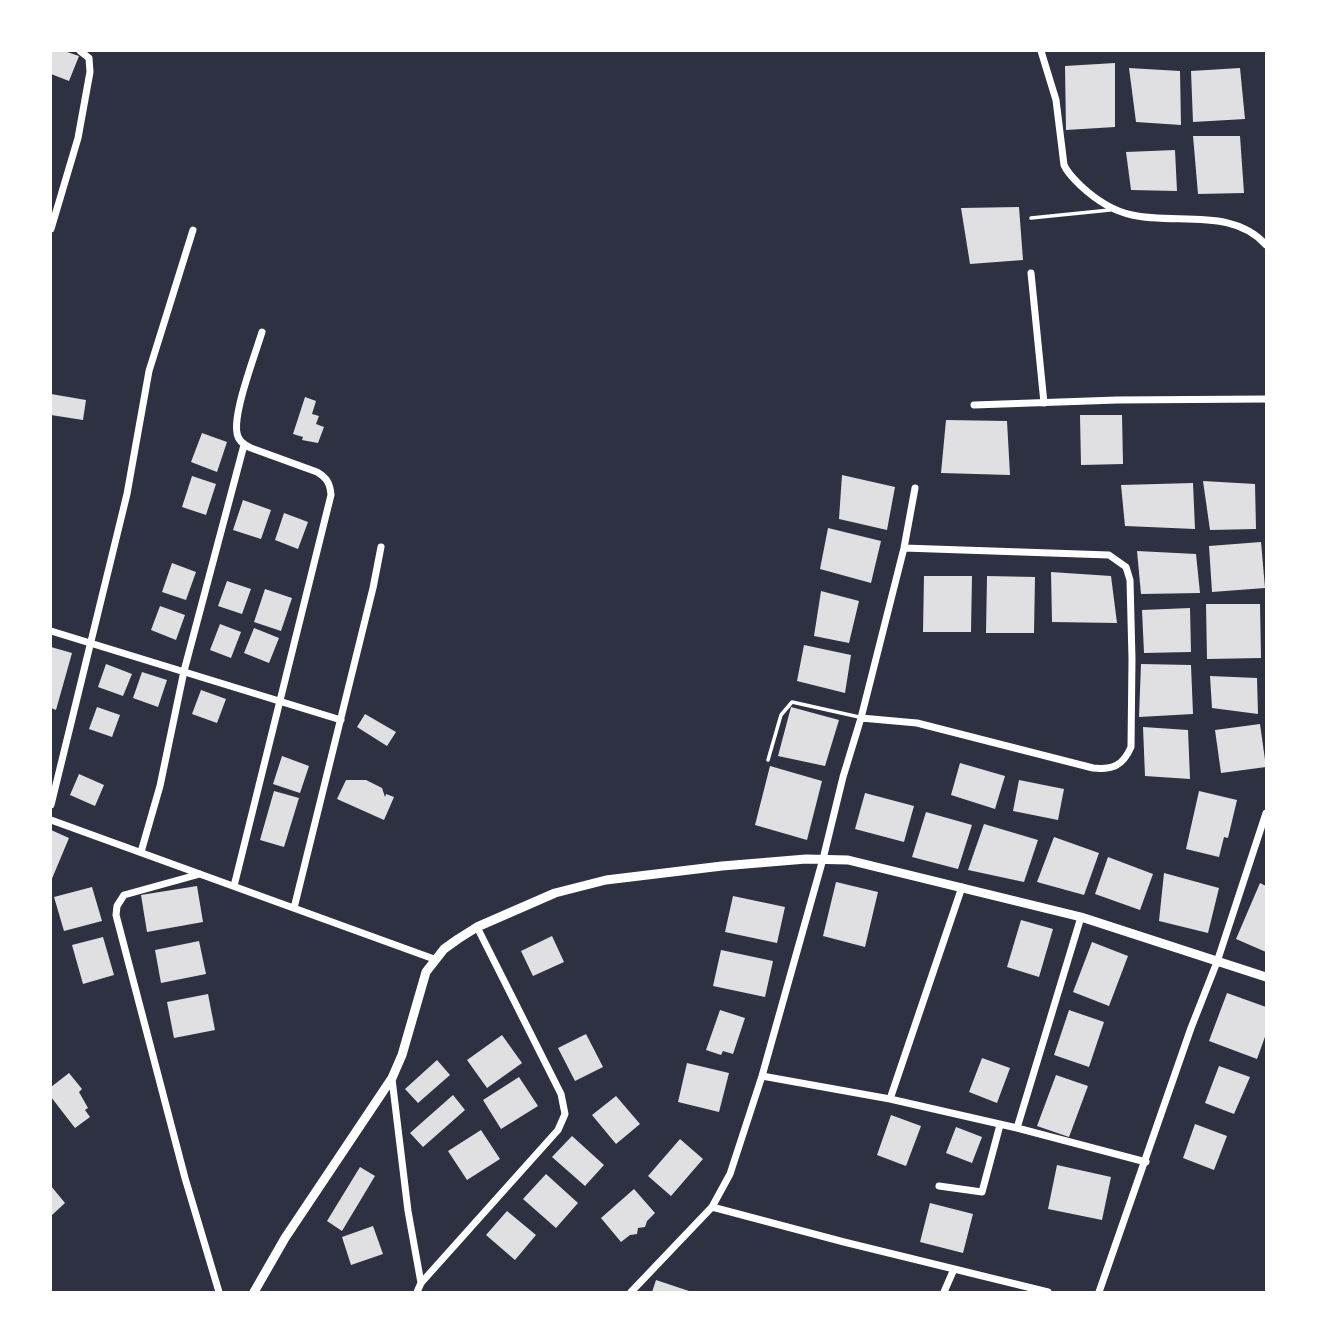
<!DOCTYPE html>
<style>
body{margin:0}
#map{position:relative;width:1317px;height:1343px;overflow:hidden;background:#2d3142;font-family:Roboto,sans-serif}
canvas{display:block}
.frame{position:absolute;inset:0;border:52px solid #fff;pointer-events:none}
</style>
<div id="map">
<canvas width="1317" height="1343"></canvas>
<div class="frame"></div>
</div>
<script>
const ctx = document.querySelector('canvas').getContext('2d');
ctx.lineJoin = 'round';
function fillPath(path, color) { ctx.fillStyle = color; ctx.fill(path, 'evenodd'); }
function strokePath(path, color, width, dash) { ctx.strokeStyle = color; ctx.lineWidth = width; ctx.lineCap = dash ? 'butt' : 'round'; ctx.setLineDash(dash || []); ctx.stroke(path); }
fillPath(new Path2D(`
 M51 51H64L79 56 69 81 51 74Z
 M1115 63V127L1066 130 1065 66Z
 M1129 68 1180 71 1181 125 1136 122Z
 M1240 68 1245 119 1193 122 1191 71Z
 M1193 136H1240L1244 193 1198 194Z
 M1175 150 1177 191 1131 190 1126 152Z
 M1019 207 1023 260 970 264 961 208Z
 M51 394 86 400 83 420 51 415Z
 M305 397 316 401 312 414 319 416 316 424 324 427 318 443 302 440 303 437 293 434Z
 M1080 415H1122L1123 464 1081 465Z
 M946 420 1007 421 1010 475 941 473Z
 M202 433 227 442 217 472 191 462Z
 M842 475 895 487 887 530 839 519Z
 M192 476 216 484 206 515 182 507Z
 M1203 481 1255 484 1256 529 1210 530Z
 M1193 483 1195 529 1125 526 1121 485Z
 M243 500 271 510 261 539 233 530Z
 M284 513 308 522 298 549 275 540Z
 M828 528 881 541 871 583 820 569Z
 M1261 542 1265 588 1212 592 1209 546Z
 M1137 551 1196 554 1200 593 1141 594Z
 M172 563 196 572 186 600 162 592Z
 M1051 572 1111 576 1117 623 1052 622Z
 M924 576H972L971 632H923Z
 M987 576 1035 577 1034 633H986Z
 M227 581 251 589 242 614 218 606Z
 M265 589 292 598 281 631 254 622Z
 M821 591 859 601 849 643 814 636Z
 M1206 604H1260L1261 658 1207 659Z
 M160 606 185 615 176 640 151 630Z
 M1190 608 1191 652 1144 653 1142 610Z
 M220 624 241 632 231 658 210 650Z
 M254 628 279 638 269 663 244 653Z
 M804 645 851 655 845 693 797 681Z
 M51 647 72 653 56 710 51 708Z
 M106 664 132 674 123 696 98 687Z
 M1141 664 1191 665 1193 714 1139 717Z
 M142 672 167 680 158 707 133 698Z
 M1210 676 1257 678 1258 714 1212 708Z
 M201 690 226 699 217 723 192 714Z
 M97 707 120 715 112 737 89 729Z
 M791 707 839 720 825 766 778 756Z
 M365 714 396 732 387 746 357 727Z
 M1260 724 1266 767 1221 773 1215 730Z
 M1143 727 1188 730 1190 779 1145 776Z
 M282 756 309 766 300 793 273 784Z
 M960 763 1005 776 995 809 951 795Z
 M770 766 822 781 807 840 755 825Z
 M79 774 104 785 95 806 70 795Z
 M346 780H366L382 788 385 797 386 794 394 797 384 820 337 799Z
 M1019 780 1064 789 1058 820 1013 811Z
 M274 791 299 798 284 847 260 840Z
 M1199 791 1237 800 1228 838 1224 837 1219 857 1186 849Z
 M865 793 914 806 904 842 855 829Z
 M926 812 972 825 958 869 912 857Z
 M984 824 1038 840 1024 882 968 870Z
 M51 830 69 838 51 881Z
 M1054 837 1099 853 1084 895 1037 882Z
 M1108 857 1153 874 1140 910 1095 894Z
 M1164 873 1219 888 1208 933 1159 921Z
 M836 882 878 892 865 947 823 936Z
 M1260 883 1266 886V952L1236 939Z
 M197 886 203 922 147 932 141 895Z
 M92 887 102 921 64 931 54 897Z
 M733 896 785 907 777 943 725 932Z
 M1021 920 1053 929 1039 977 1007 967Z
 M552 936 564 962 533 976 521 951Z
 M103 937 114 975 83 984 72 945Z
 M199 941 206 974 161 983 155 950Z
 M1092 942 1128 956 1109 1006 1073 992Z
 M721 950 773 961 765 997 713 986Z
 M1227 993 1266 1007V1034L1257 1059 1209 1041Z
 M208 994 215 1030 174 1038 167 1002Z
 M720 1010 745 1018 733 1054 723 1051 721 1055 706 1050Z
 M1069 1010 1104 1022 1089 1067 1054 1055Z
 M586 1034 603 1067 575 1081 558 1048Z
 M502 1035 522 1063 487 1088 467 1060Z
 M982 1058 1010 1068 997 1103 969 1092Z
 M437 1060 450 1075 418 1103 405 1089Z
 M687 1063 729 1073 719 1112 678 1102Z
 M1219 1066 1250 1077 1234 1114 1205 1103Z
 M69 1073 82 1089 79 1092 88 1108 85 1110 90 1117 75 1128 51 1097V1087Z
 M1056 1075 1088 1086 1069 1137 1037 1126Z
 M519 1077 538 1106 501 1129 483 1100Z
 M453 1095 465 1110 423 1147 410 1133Z
 M616 1096 640 1124 616 1144 592 1115Z
 M891 1115 921 1126 906 1166 877 1155Z
 M1195 1124 1227 1136 1214 1170 1183 1158Z
 M956 1127 982 1137 972 1163 946 1153Z
 M481 1130 500 1159 467 1180 448 1151Z
 M572 1136 604 1165 585 1186 552 1157Z
 M680 1139 703 1159 671 1196 648 1176Z
 M1057 1165 1111 1177 1102 1220 1048 1209Z
 M360 1167 375 1176 342 1231 327 1221Z
 M546 1174 578 1203 556 1228 523 1199Z
 M51 1186 65 1203 51 1216Z
 M634 1189 655 1213 647 1221 645 1227 638 1228 637 1234 630 1235 621 1242 601 1218Z
 M930 1203 973 1214 963 1253 920 1242Z
 M507 1211 536 1235 515 1260 486 1235Z
 M373 1226 383 1254 351 1265 342 1237Z
 M656 1280 692 1292H652Z`), '#e0e0e3');
strokePath(new Path2D(`
 M1031 218 1110 210
 M768 760 781 715 792 702 859 717`), '#fff', 3.5);
strokePath(new Path2D(`
 M1041 51 1056 100 1064 165C1068 174 1074 179 1081 186 1095 199 1113 211 1132 215 1176 225 1233 207 1266 245
 M51 229 78 138 90 72 89 58 80 51
 M1031 273 1044 403
 M974 405 1117 400 1266 399
 M51 631 341 720
 M861 718 917 723 1093 768C1112 770 1123 766 1131 747L1132 659 1130 580 1126 567 1109 555 904 548
 M51 805 127 494 149 371 193 230
 M51 820 434 959
 M141 852 160 786 184 671 244 445
 M200 874 124 895 117 906 116 915 185 1178 219 1292
 M234 886 331 495C330 483 327 478 317 472L251 448C244 445 238 441 237 433 233 412 255 355 262 332
 M294 908 373 588 381 547
 M762 1076 890 1099 1017 1128 1146 1162
 M392 1079 408 1211 421 1283
 M890 1099 962 887
 M1017 1128 1081 917
 M939 1186 982 1192 1000 1125
 M712 1207 844 1242 1048 1292
 M417 1292 421 1283 558 1130 565 1114 561 1094 477 927
 M631 1292 712 1207 730 1174 762 1076 823 859 843 777 861 718 904 548 915 488
 M944 1292 954 1269
 M1099 1292 1191 1028 1217 962 1266 813`), '#fff', 7);
strokePath(new Path2D(`
 M254 1292 285 1238 392 1078 402 1055 426 972 444 949 458 939 477 927 555 893 606 880 722 866 806 859 848 860 1081 917 1266 977`), '#fff', 9);
</script>
